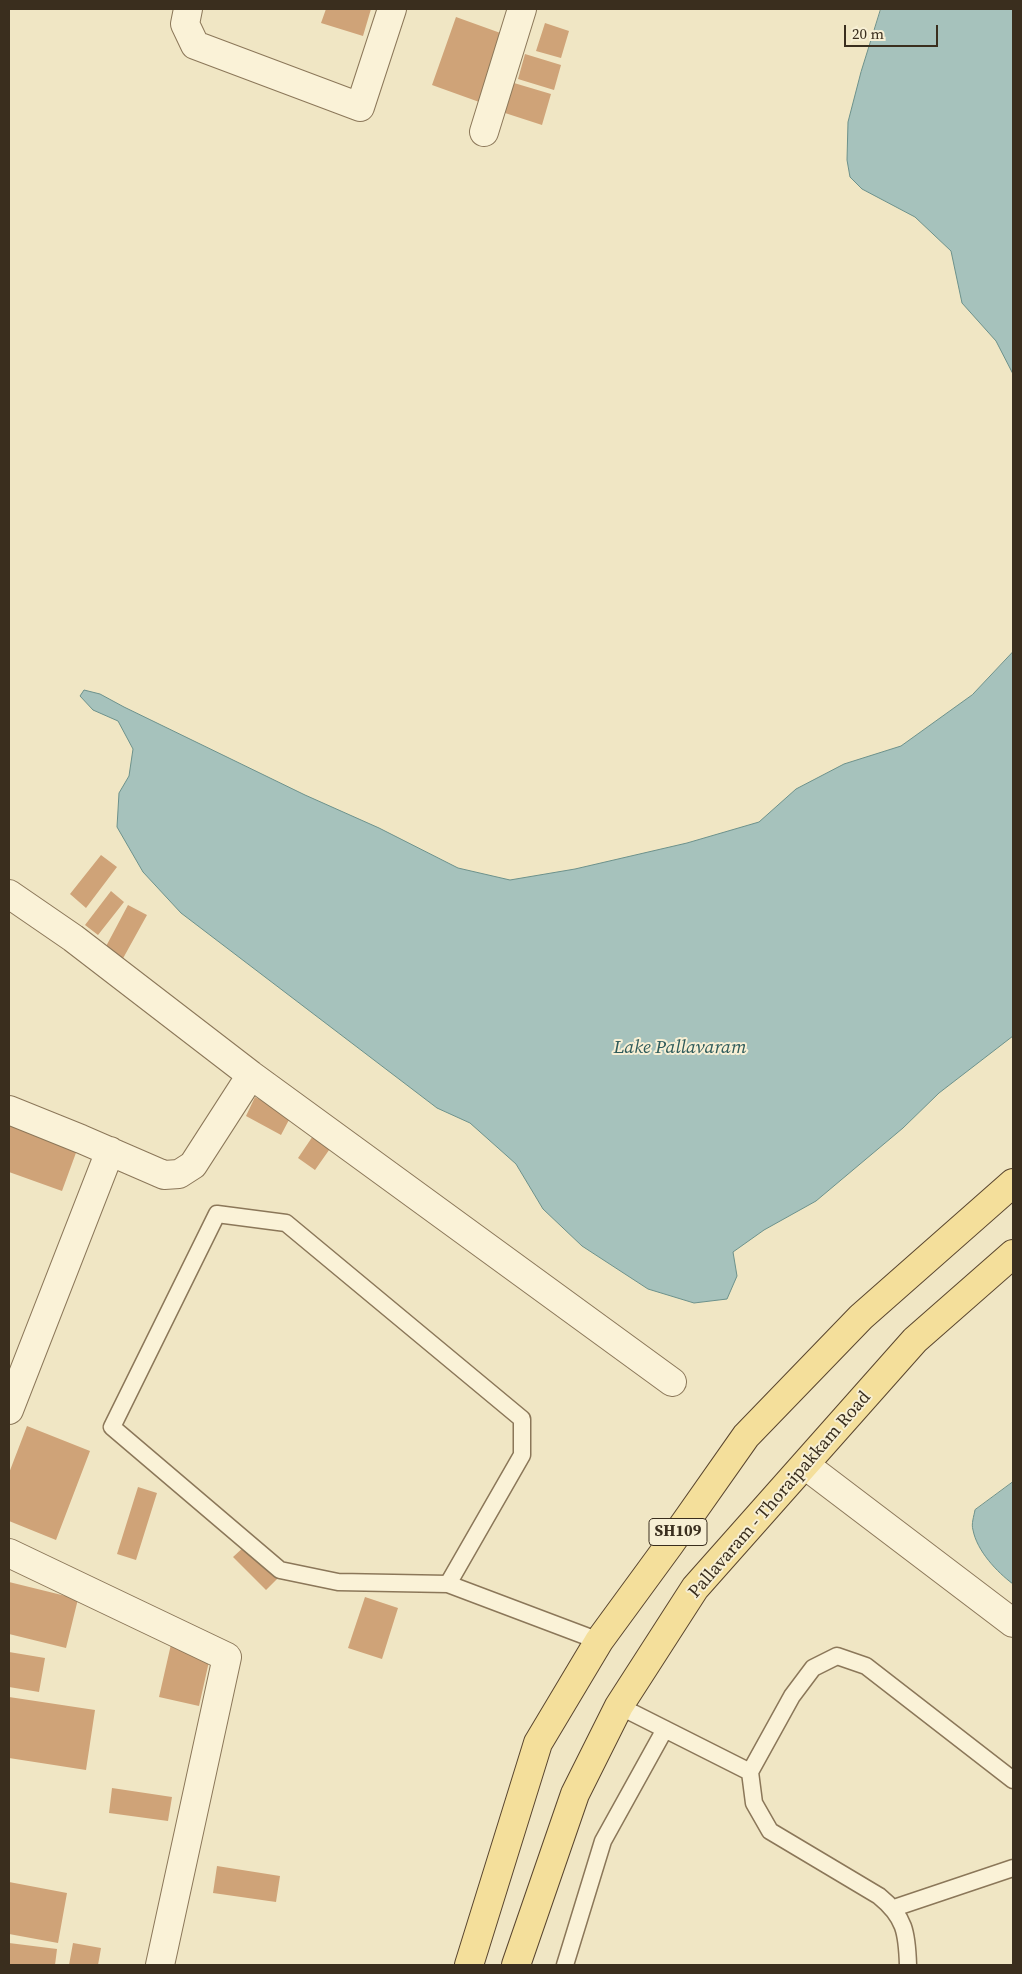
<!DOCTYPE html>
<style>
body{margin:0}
#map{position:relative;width:1022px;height:1974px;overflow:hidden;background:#f0e6c4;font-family:"Source Serif 4",serif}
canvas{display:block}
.frame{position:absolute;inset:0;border:10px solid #3a2e1e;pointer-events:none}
.scale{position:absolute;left:844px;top:25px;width:94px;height:22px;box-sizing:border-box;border:2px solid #3a2e1e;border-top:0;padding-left:6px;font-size:15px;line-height:18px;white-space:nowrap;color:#3a2e1e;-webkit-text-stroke:4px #f7efd4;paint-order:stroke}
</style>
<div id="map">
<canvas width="1022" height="1974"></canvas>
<div class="frame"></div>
<div class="scale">20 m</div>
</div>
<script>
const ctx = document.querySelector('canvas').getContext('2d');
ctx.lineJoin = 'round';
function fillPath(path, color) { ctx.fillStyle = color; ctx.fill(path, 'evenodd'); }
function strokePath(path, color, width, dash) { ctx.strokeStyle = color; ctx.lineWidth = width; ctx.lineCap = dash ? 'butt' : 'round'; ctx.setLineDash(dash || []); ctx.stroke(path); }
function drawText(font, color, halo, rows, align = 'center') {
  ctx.font = font + ' "Source Serif 4",serif'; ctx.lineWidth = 4; ctx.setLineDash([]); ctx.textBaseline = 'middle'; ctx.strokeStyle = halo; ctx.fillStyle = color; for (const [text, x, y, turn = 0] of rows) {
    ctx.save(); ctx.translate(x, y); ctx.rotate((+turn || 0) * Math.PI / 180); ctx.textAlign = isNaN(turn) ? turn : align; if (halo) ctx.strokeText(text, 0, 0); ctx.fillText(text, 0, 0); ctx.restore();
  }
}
const water = new Path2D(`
 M881 9H1013V374L996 341 962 303 951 251 915 217 862 189 850 177 847 160 848 122 861 72Z
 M1013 652V1036L939 1093 903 1128 816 1201 764 1230 733 1252 737 1276 727 1299 694 1303 648 1289 582 1246 543 1209 516 1164 470 1123 437 1108 181 913 143 872 117 827 119 793 129 776 133 749 118 721 93 710 80 696 84 690 100 694 124 707 305 795 379 828 458 868 510 880 575 869 687 843 759 822 796 789 844 764 901 746 972 695Z
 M1013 1482V1584C997 1572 977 1551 973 1530 971 1524 974 1516 975 1510Z`);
fillPath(water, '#a6c2bc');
strokePath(water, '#6c918b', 1);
fillPath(new Path2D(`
 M326 9H371L363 36 321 23Z
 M456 17 506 35 482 103 432 85Z
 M545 23 569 31 561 58 536 51Z
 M525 54 561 65 554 90 518 79Z
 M514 83 551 94 542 125 505 113Z
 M101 855 117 867 86 908 70 894Z
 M111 891 124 902 98 935 85 925Z
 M128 905 147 915 121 962 103 952Z
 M255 1097 291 1116 281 1135 246 1116Z
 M9 1124 77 1150 62 1191 9 1172Z
 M317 1130 334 1143 315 1170 298 1158Z
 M27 1426 90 1451 56 1540 9 1521V1473Z
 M138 1487 157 1493 136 1560 117 1554Z
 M246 1545 278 1578 266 1590 233 1557Z
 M9 1582 78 1599 66 1648 9 1634Z
 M365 1597 398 1608 382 1659 348 1648Z
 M172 1640 212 1648 199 1706 159 1697Z
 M9 1652 45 1658 39 1692 9 1687Z
 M9 1697 95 1710 86 1770 9 1758Z
 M112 1788 172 1797 168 1821 109 1813Z
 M217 1866 280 1876 276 1902 213 1893Z
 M9 1882 67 1893 58 1943 9 1934Z
 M9 1943 57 1949 55 1965H9Z
 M73 1943 101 1948 98 1965H69Z`), '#cfa378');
const service = new Path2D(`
 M448 1584 522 1455V1419L286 1223 217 1214 112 1427 280 1570 338 1582 448 1584 599 1641
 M619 1706 750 1772
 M894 1908 1013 1868
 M565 1965 603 1841 665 1729
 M908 1965C907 1933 905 1917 879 1896L770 1831 754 1803 750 1772 792 1696 813 1668 837 1656 866 1666 1013 1780`);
const minor = new Path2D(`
 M188 9 185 24 195 45 360 107 392 9
 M484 132 522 9
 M9 894 73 938 251 1075 672 1382
 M9 1110 81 1139 164 1175 179 1174 193 1165 251 1075
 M9 1410 110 1151
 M805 1465 1013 1623
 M9 1553 227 1657 160 1965`);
const primary = new Path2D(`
 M469 1965 538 1743 599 1641 670 1544 746 1436 861 1317 1013 1183
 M516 1965 575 1794 619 1706 695 1588 915 1340 1013 1254`);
strokePath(service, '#8b7759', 19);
strokePath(minor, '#8b7759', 30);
strokePath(primary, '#59452e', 30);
strokePath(service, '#faf2d7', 16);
strokePath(minor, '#faf2d7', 28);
strokePath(primary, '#f4df9b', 28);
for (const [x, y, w] of [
 [678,1532,58]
]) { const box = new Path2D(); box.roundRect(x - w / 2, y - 13.5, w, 27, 4); ctx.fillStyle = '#f7efd4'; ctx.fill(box); strokePath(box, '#3a2e1e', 1); }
drawText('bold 16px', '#3a2e1e', null, [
 ["SH109",678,1532]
]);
drawText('18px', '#3a2e1e', '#f7efd4', [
 ["Pallavaram - Thoraipakkam Road",780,1495,-49]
]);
drawText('italic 19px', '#2d5a5a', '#f7efd4', [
 ["Lake Pallavaram",680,1048]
]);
</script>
